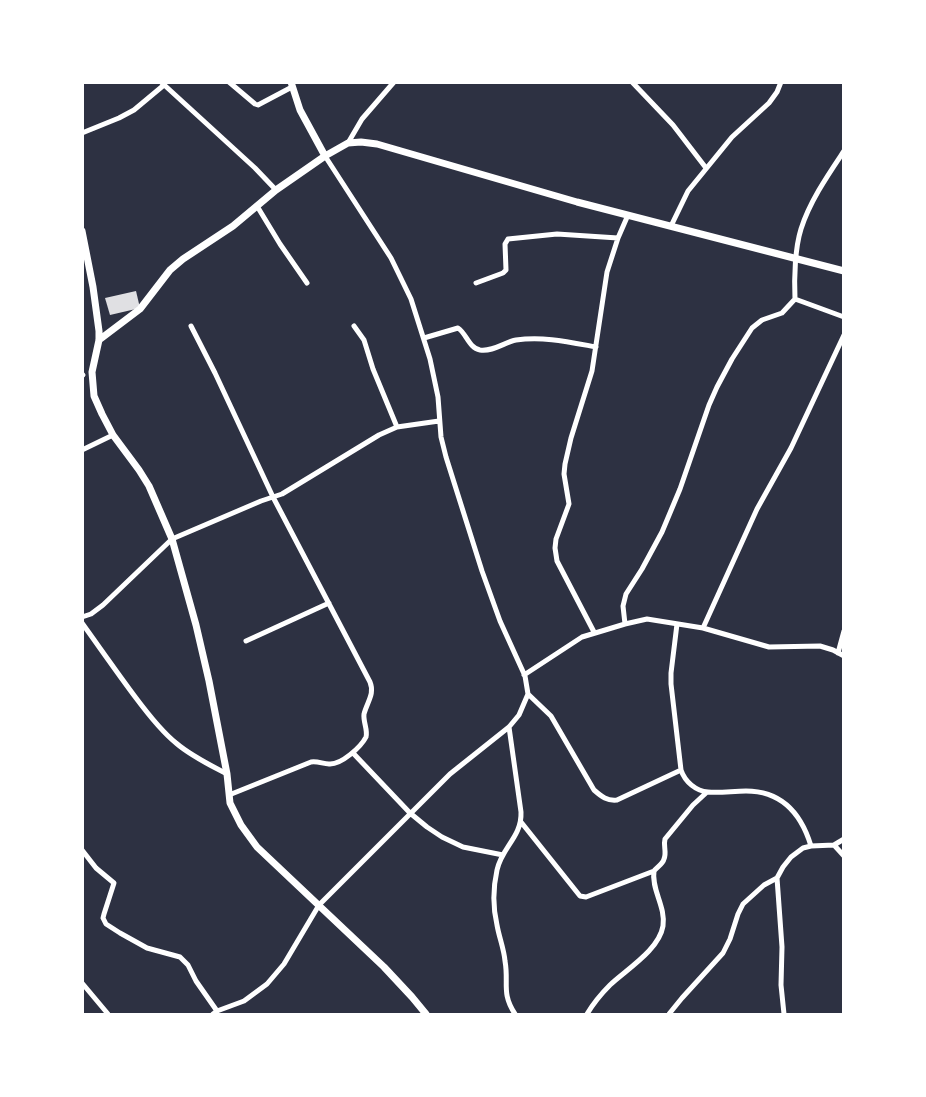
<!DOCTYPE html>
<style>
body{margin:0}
#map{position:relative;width:926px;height:1097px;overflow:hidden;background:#2d3142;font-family:"DM Sans",sans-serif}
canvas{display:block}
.frame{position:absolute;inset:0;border:84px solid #fff;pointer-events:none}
</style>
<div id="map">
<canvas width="926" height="1097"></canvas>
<div class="frame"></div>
</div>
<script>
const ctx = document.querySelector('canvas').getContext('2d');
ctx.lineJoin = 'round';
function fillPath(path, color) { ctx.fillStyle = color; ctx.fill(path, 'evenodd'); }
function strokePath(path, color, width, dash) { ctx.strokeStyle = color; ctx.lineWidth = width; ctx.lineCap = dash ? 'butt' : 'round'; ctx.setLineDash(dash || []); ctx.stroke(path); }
fillPath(new Path2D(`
 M136 291 140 308 110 315 105 298Z`), '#e0e0e3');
strokePath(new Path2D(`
 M161 82 255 168 276 190
 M229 82 255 104 258 105 292 87
 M632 82 673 125 706 168
 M82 133 119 118 134 110 164 85
 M348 143 362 119 394 82
 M325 156 391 258 411 299 430 359 438 397 441 437 446 457 482 571 500 621 525 676 528 694 551 716 594 790C602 797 607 801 617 800L681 770
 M257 206 280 244 307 283
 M671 226 688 191 732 137 769 103 777 92 781 82
 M476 283 503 273 506 270 505 244 508 239 557 234 618 238
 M795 299 844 317
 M191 326 215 373 273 497 370 682C375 694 367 702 364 714 363 722 368 730 366 737 361 747 341 765 329 764 323 764 318 761 311 762L229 795
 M354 326 364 340 373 369 397 427
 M424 338 458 328C466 333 469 348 480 350 493 352 505 342 516 340 543 336 569 342 596 347
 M82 374 83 375
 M82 450 113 435
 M82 617 91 614 103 605 172 539 261 501 282 494 379 435 397 427 439 421
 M82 623C100 648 118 674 136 698 148 714 161 731 176 743 191 756 210 765 227 774
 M625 624 623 606 626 594 642 569 662 532 680 489 709 405 717 387 732 359 752 328 762 320 782 313 795 299C794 278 795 248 801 229 810 201 828 175 844 151
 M677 624 671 673V684L681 770C685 782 696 791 708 792 721 793 733 791 746 791 782 791 801 813 811 846
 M703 628 757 509 791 448 844 335
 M594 632 557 561 555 548 556 539 569 504 564 474 565 464 571 438 592 371 607 272 618 238 628 215
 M246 641 329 603
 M838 653 844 631
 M524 675 582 637 625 624 647 619 703 628 769 647 820 646 833 650 844 656
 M509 727 521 812C522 837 502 847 497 870 493 888 493 908 497 925 499 937 504 949 505 961 509 983 501 993 515 1014
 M353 753 410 813 427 827 442 837 463 847 503 855
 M521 822 580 896 586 897 654 871
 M834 845 844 856
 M82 850 96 868 114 883 104 914 103 918 106 924 120 933 147 948 180 957 188 965 196 981 217 1011
 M82 983 108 1014
 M213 1014 217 1011 244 1001 267 984 284 964 319 905 450 774 509 727 519 715 528 694
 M587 1014C593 1004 601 994 610 985 627 969 659 950 663 926 666 907 651 889 654 871 657 867 663 864 664 859 667 852 663 846 665 839L693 805 706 793
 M669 1014 682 998 723 953 730 939 738 914 743 904 764 885 777 878
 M784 1014 781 985 782 947 777 878 783 867 791 857 803 848 811 846 834 845 844 839`), '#fff', 5);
strokePath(new Path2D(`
 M291 82 300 110 325 156
 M82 231 93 287 99 331V340L92 372 94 396 102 414 113 435 139 470 149 486 172 539 196 625 209 681 227 774 230 803 241 825 257 847 384 967 412 997 426 1014
 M99 340 140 309 170 270 183 259 233 226 276 190 325 156 348 143 361 142 377 144 577 202 844 271`), '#fff', 7);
</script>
